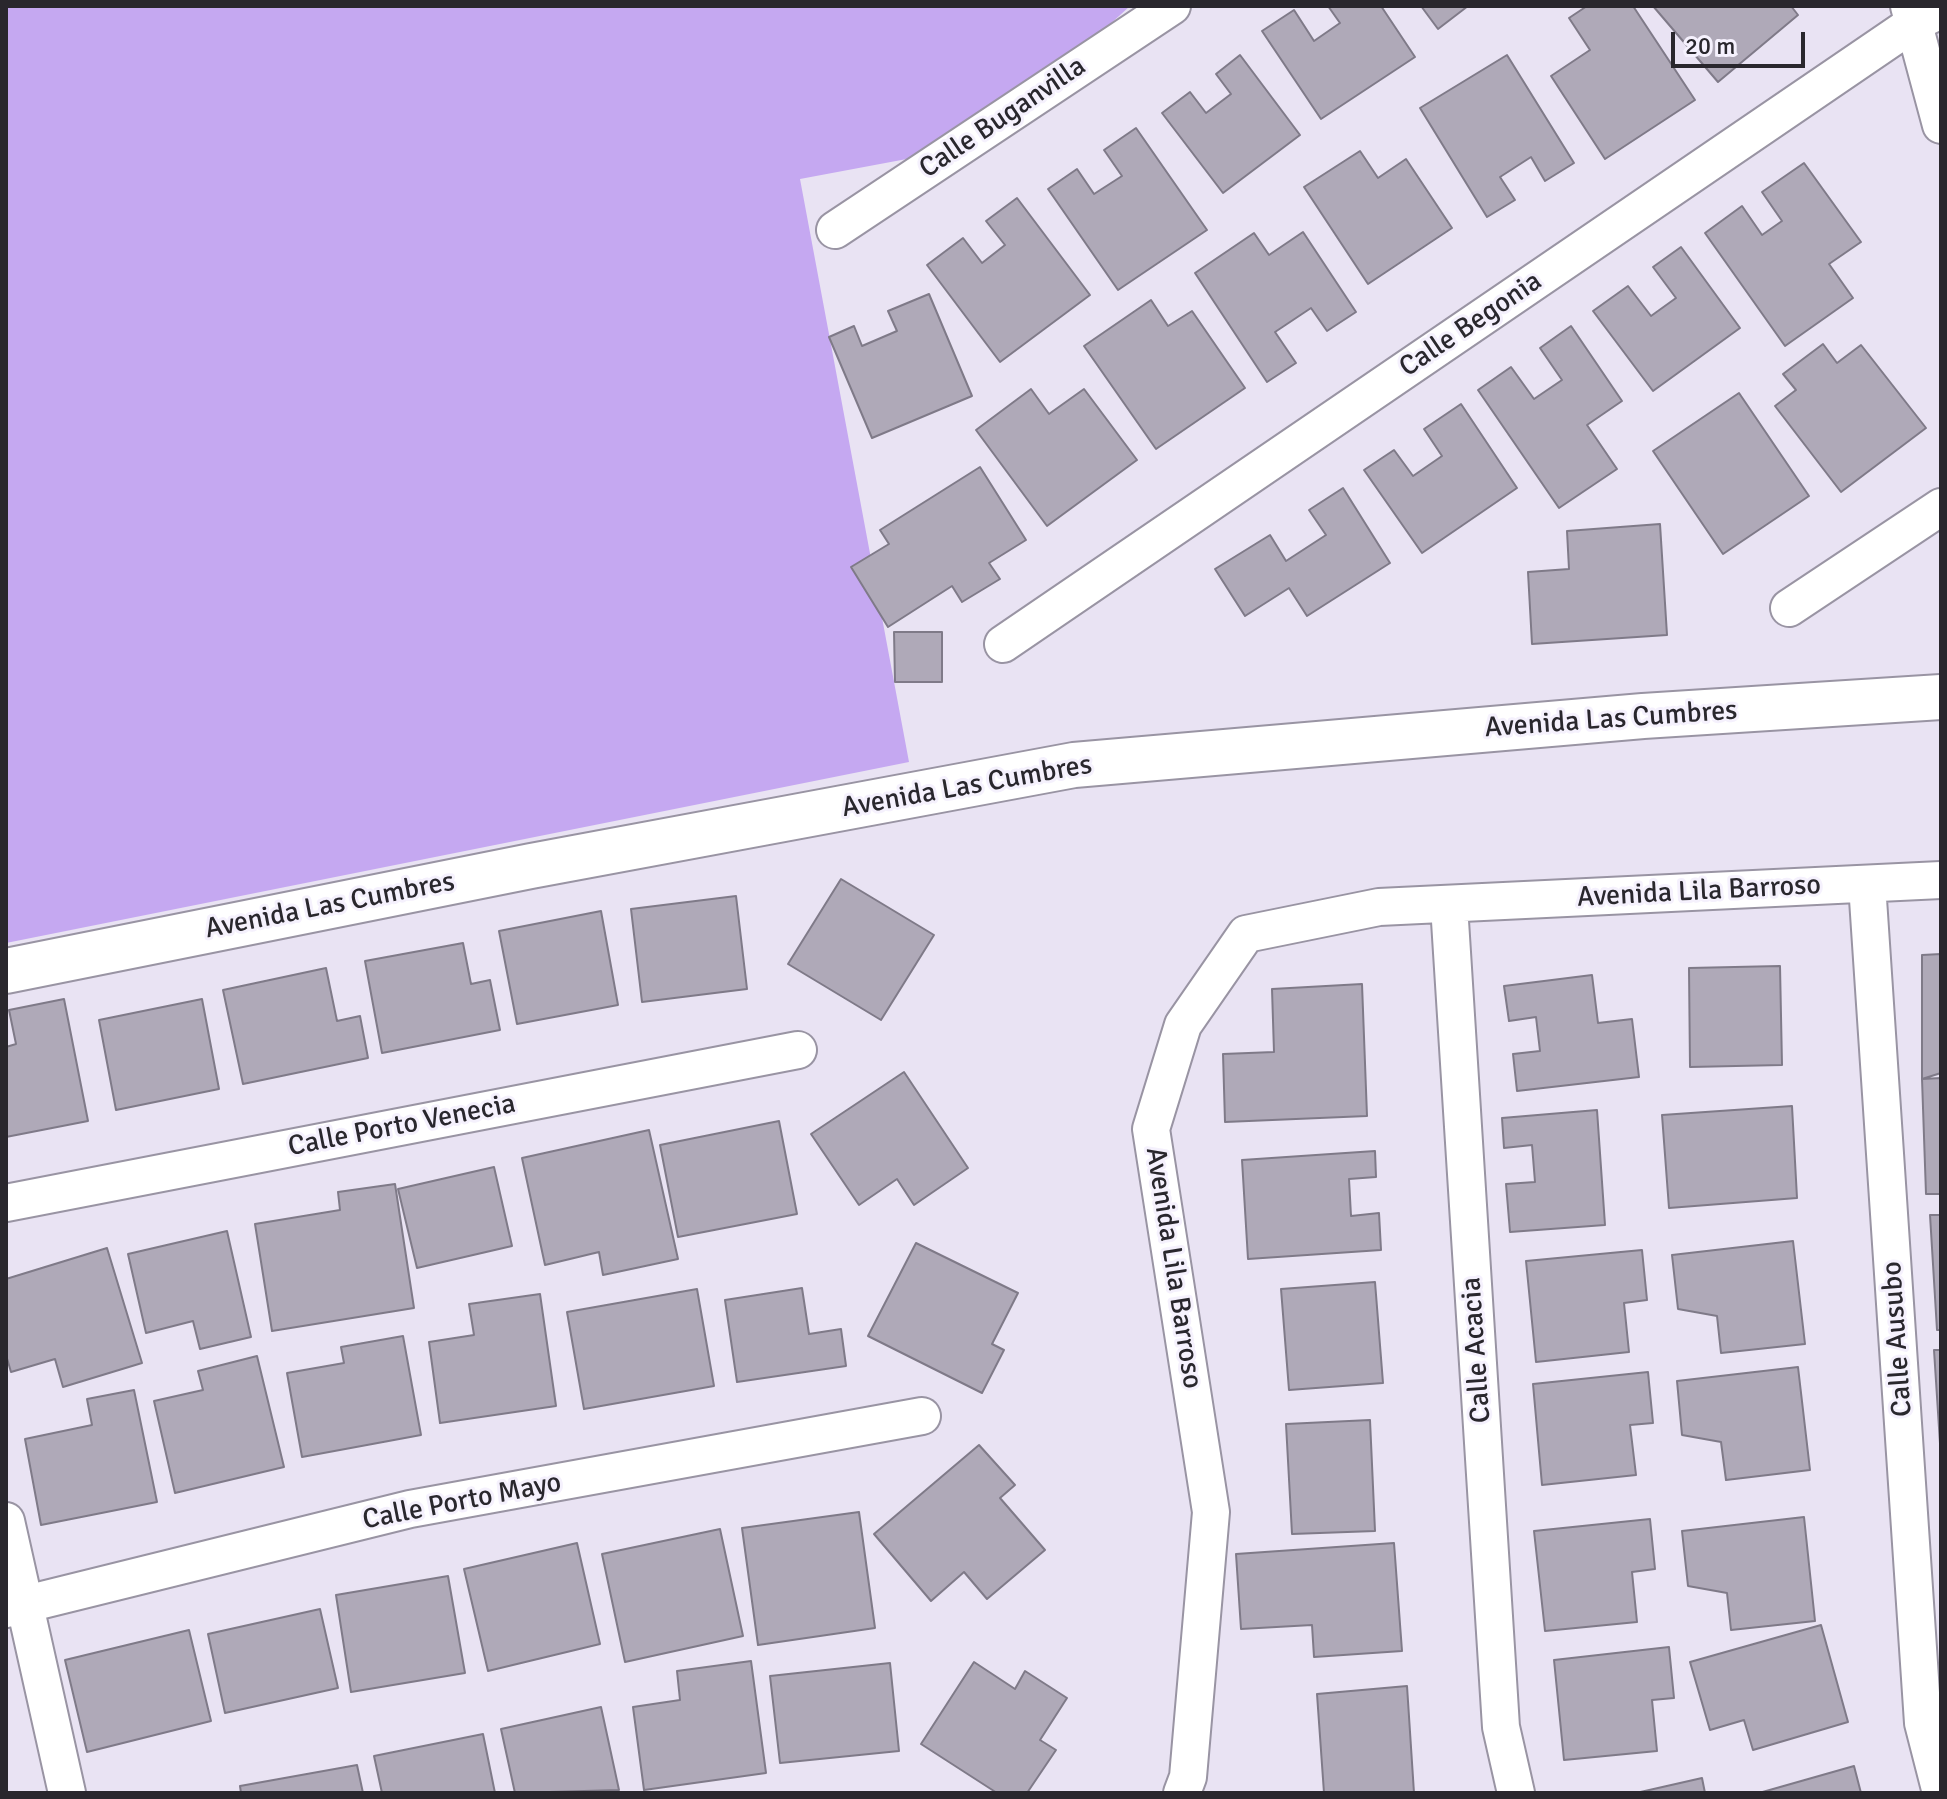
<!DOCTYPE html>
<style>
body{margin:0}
#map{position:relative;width:1947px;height:1799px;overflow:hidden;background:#e9e3f3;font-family:Signika,sans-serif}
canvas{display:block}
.frame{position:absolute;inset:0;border:8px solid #29272d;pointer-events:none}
.scale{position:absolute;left:1671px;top:32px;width:134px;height:36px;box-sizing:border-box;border:4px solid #29272d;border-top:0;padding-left:10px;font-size:24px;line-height:28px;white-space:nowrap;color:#29272d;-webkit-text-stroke:6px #f5f1fd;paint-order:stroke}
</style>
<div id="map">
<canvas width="1947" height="1799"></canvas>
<div class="frame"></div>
<div class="scale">20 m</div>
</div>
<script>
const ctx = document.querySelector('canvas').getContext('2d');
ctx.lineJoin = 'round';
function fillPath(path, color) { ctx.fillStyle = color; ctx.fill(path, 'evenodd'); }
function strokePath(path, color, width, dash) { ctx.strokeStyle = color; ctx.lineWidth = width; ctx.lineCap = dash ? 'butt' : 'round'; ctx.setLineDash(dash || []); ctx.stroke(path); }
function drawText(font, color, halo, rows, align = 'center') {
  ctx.font = font + ' Signika,sans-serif'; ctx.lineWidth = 6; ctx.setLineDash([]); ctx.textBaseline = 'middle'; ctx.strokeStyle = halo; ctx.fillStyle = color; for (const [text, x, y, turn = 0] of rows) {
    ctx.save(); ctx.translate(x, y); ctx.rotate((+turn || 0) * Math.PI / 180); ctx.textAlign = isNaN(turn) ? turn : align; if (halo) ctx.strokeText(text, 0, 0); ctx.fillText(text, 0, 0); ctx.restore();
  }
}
fillPath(new Path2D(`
 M6 6H1130L976 146 800 179 909 762 6 943Z`), '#c5a8f1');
const building = new Path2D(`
 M1328 6H1381L1415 57 1321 119 1262 31 1294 10 1314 41 1340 23Z
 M1421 6H1468L1438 29Z
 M1587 6H1633L1695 100 1605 159 1551 76 1590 50 1569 18Z
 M1653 6H1791L1798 15 1718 82Z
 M1240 55 1300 135 1223 193 1162 113 1190 92 1206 113 1231 94 1216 74Z
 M1507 55 1574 163 1545 181 1531 157 1500 177 1515 200 1487 217 1420 108Z
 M1136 128 1207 230 1118 290 1048 189 1077 169 1094 194 1122 176 1104 150Z
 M1360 151 1378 178 1406 159 1452 228 1368 284 1304 187Z
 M1804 163 1861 242 1829 264 1853 298 1785 346 1705 233 1742 206 1762 235 1782 221 1762 192Z
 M1017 198 1090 295 1000 362 927 265 963 238 982 263 1005 245 986 221Z
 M1303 232 1356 312 1327 331 1311 308 1275 332 1296 363 1267 382 1195 273 1254 233 1269 255Z
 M1681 247 1740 328 1653 391 1593 311 1628 286 1651 316 1676 298 1653 267Z
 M929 294 972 396 872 438 829 337 854 326 862 346 897 331 888 311Z
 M1151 300 1168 326 1192 311 1245 388 1156 449 1084 346Z
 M1571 326 1622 401 1587 425 1617 469 1559 508 1478 390 1511 367 1534 399 1562 380 1540 348Z
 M1823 344 1837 363 1861 345 1926 428 1841 492 1775 406 1796 390 1783 374Z
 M1031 389 1049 414 1084 389 1137 460 1047 526 976 430Z
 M1739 393 1809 496 1723 554 1653 451Z
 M1461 404 1517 488 1422 553 1364 470 1394 450 1413 476 1442 456 1424 429Z
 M980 467 1026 540 989 563 1000 579 962 602 952 586 888 627 851 567 889 544 880 530Z
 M1343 488 1390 563 1307 616 1289 588 1245 616 1215 569 1270 535 1286 561 1326 535 1309 510Z
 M1660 524 1667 635 1532 644 1528 572 1569 569 1567 531Z
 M894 632H942V682H895Z
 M841 879 934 935 881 1020 788 964Z
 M736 896 747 989 642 1002 631 909Z
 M601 911 618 1005 517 1024 499 931Z
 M463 943 471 984 490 980 500 1030 382 1053 365 961Z
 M1941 954V1073L1922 1079V955Z
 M1780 966 1782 1065 1690 1067 1689 968Z
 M326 968 337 1021 360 1016 368 1058 243 1084 223 990Z
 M1592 975 1598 1023 1632 1019 1639 1077 1517 1091 1513 1054 1540 1051 1536 1017 1509 1021 1504 986Z
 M1362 984 1367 1116 1225 1122 1223 1054 1274 1052 1272 989Z
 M64 999 88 1121 6 1137V1047L16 1044 9 1010Z
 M202 999 219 1089 116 1110 99 1020Z
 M904 1072 968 1168 914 1205 897 1179 859 1205 811 1134Z
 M1941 1078V1194H1926L1922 1079Z
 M1792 1106 1797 1198 1669 1208 1662 1115Z
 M1597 1110 1605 1225 1510 1232 1506 1184 1535 1182 1532 1145 1504 1148 1502 1118Z
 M779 1121 797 1214 678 1237 660 1145Z
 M649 1130 678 1259 603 1275 599 1252 545 1265 522 1158Z
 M1375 1151 1376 1177 1349 1179 1351 1216 1379 1213 1381 1250 1248 1259 1242 1160Z
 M494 1167 512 1246 417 1268 398 1189Z
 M395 1184 414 1308 272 1331 255 1224 340 1210 338 1192Z
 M1930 1215H1941V1330H1937Z
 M227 1231 251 1337 200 1349 193 1321 146 1333 128 1254Z
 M1793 1241 1805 1344 1721 1353 1717 1316 1678 1309 1672 1255Z
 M916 1243 1018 1293 992 1344 1004 1350 982 1393 868 1336Z
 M107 1248 142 1363 63 1387 55 1359 11 1372 6 1355V1279Z
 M1642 1250 1647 1300 1624 1303 1629 1352 1536 1362 1526 1261Z
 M1375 1282 1383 1383 1289 1390 1281 1289Z
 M802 1288 809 1334 841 1329 846 1366 737 1382 725 1300Z
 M697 1289 714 1386 584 1409 567 1312Z
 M540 1294 556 1406 440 1423 429 1342 474 1335 469 1304Z
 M403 1336 421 1435 302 1457 287 1373 344 1363 341 1347Z
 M1934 1350H1941V1459Z
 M257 1356 284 1467 175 1493 154 1401 203 1390 198 1371Z
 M1798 1367 1810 1470 1726 1480 1721 1442 1682 1435 1677 1381Z
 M1648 1372 1653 1423 1630 1425 1636 1475 1542 1485 1533 1384Z
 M134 1390 157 1502 41 1525 25 1439 92 1425 87 1399Z
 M1370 1420 1375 1531 1292 1534 1286 1424Z
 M979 1445 1015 1485 1000 1498 1045 1550 987 1599 964 1572 931 1601 874 1534Z
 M859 1512 875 1628 758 1645 742 1528Z
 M1804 1517 1815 1621 1731 1630 1727 1593 1688 1586 1682 1531Z
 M1650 1519 1655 1569 1632 1572 1637 1622 1545 1631 1534 1531Z
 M720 1529 743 1636 625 1662 602 1554Z
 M577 1543 600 1644 488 1671 464 1569Z
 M1394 1543 1402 1651 1314 1657 1312 1625 1241 1629 1236 1554Z
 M448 1576 465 1673 351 1692 336 1595Z
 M320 1609 338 1688 225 1713 208 1634Z
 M1821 1625 1848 1722 1753 1750 1744 1720 1710 1730 1690 1662Z
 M189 1630 211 1721 87 1752 65 1660Z
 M1669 1647 1674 1698 1652 1700 1657 1751 1564 1760 1554 1660Z
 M751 1661 766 1773 644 1790 633 1707 680 1700 677 1671Z
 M974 1662 1015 1689 1025 1671 1067 1698 1040 1740 1056 1750 1027 1793H997L921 1744Z
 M890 1663 899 1751 780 1763 770 1676Z
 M1407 1686 1414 1793H1324L1317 1694Z
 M601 1707 619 1790 515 1793 501 1729Z
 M483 1734 495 1793H382L374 1756Z
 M357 1765 363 1793H241L240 1786Z
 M1854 1766 1861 1793H1759Z
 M1702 1778 1705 1793H1636Z`);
fillPath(building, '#afa9b8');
strokePath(building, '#7f7a88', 2);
const minor = new Path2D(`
 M1909 6 1941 125
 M835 230 1172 6
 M1789 608 1941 507
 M1003 644 1914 23 1941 10
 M1867 884 1923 1723 1941 1793
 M1449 905 1501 1727 1516 1793
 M6 1203 798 1050
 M6 1521 67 1793
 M6 1609 410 1509 922 1416
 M1182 1793 1188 1777 1211 1512 1151 1129 1183 1025 1246 934 1379 907 1941 880`);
const tertiary = new Path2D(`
 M6 971 531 866 1074 765 1643 716 1941 697`);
strokePath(minor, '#9994a3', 40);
strokePath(tertiary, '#9994a3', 48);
strokePath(minor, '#fff', 36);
strokePath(tertiary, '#fff', 44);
drawText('28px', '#29272d', '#f5f1fd', [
 ["Calle Buganvilla",1003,118,-34],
 ["Calle Begonia",1471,325,-34],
 ["Avenida Las Cumbres",1611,720,-4],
 ["Avenida Las Cumbres",967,787,-10],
 ["Avenida Lila Barroso",1699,892,-3],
 ["Avenida Las Cumbres",330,906,-11],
 ["Calle Porto Venecia",402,1126,-11],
 ["Avenida Lila Barroso",1173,1268,81],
 ["Calle Ausubo",1898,1339,-94],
 ["Calle Acacia",1477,1350,-94],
 ["Calle Porto Mayo",462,1502,-11]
]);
</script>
